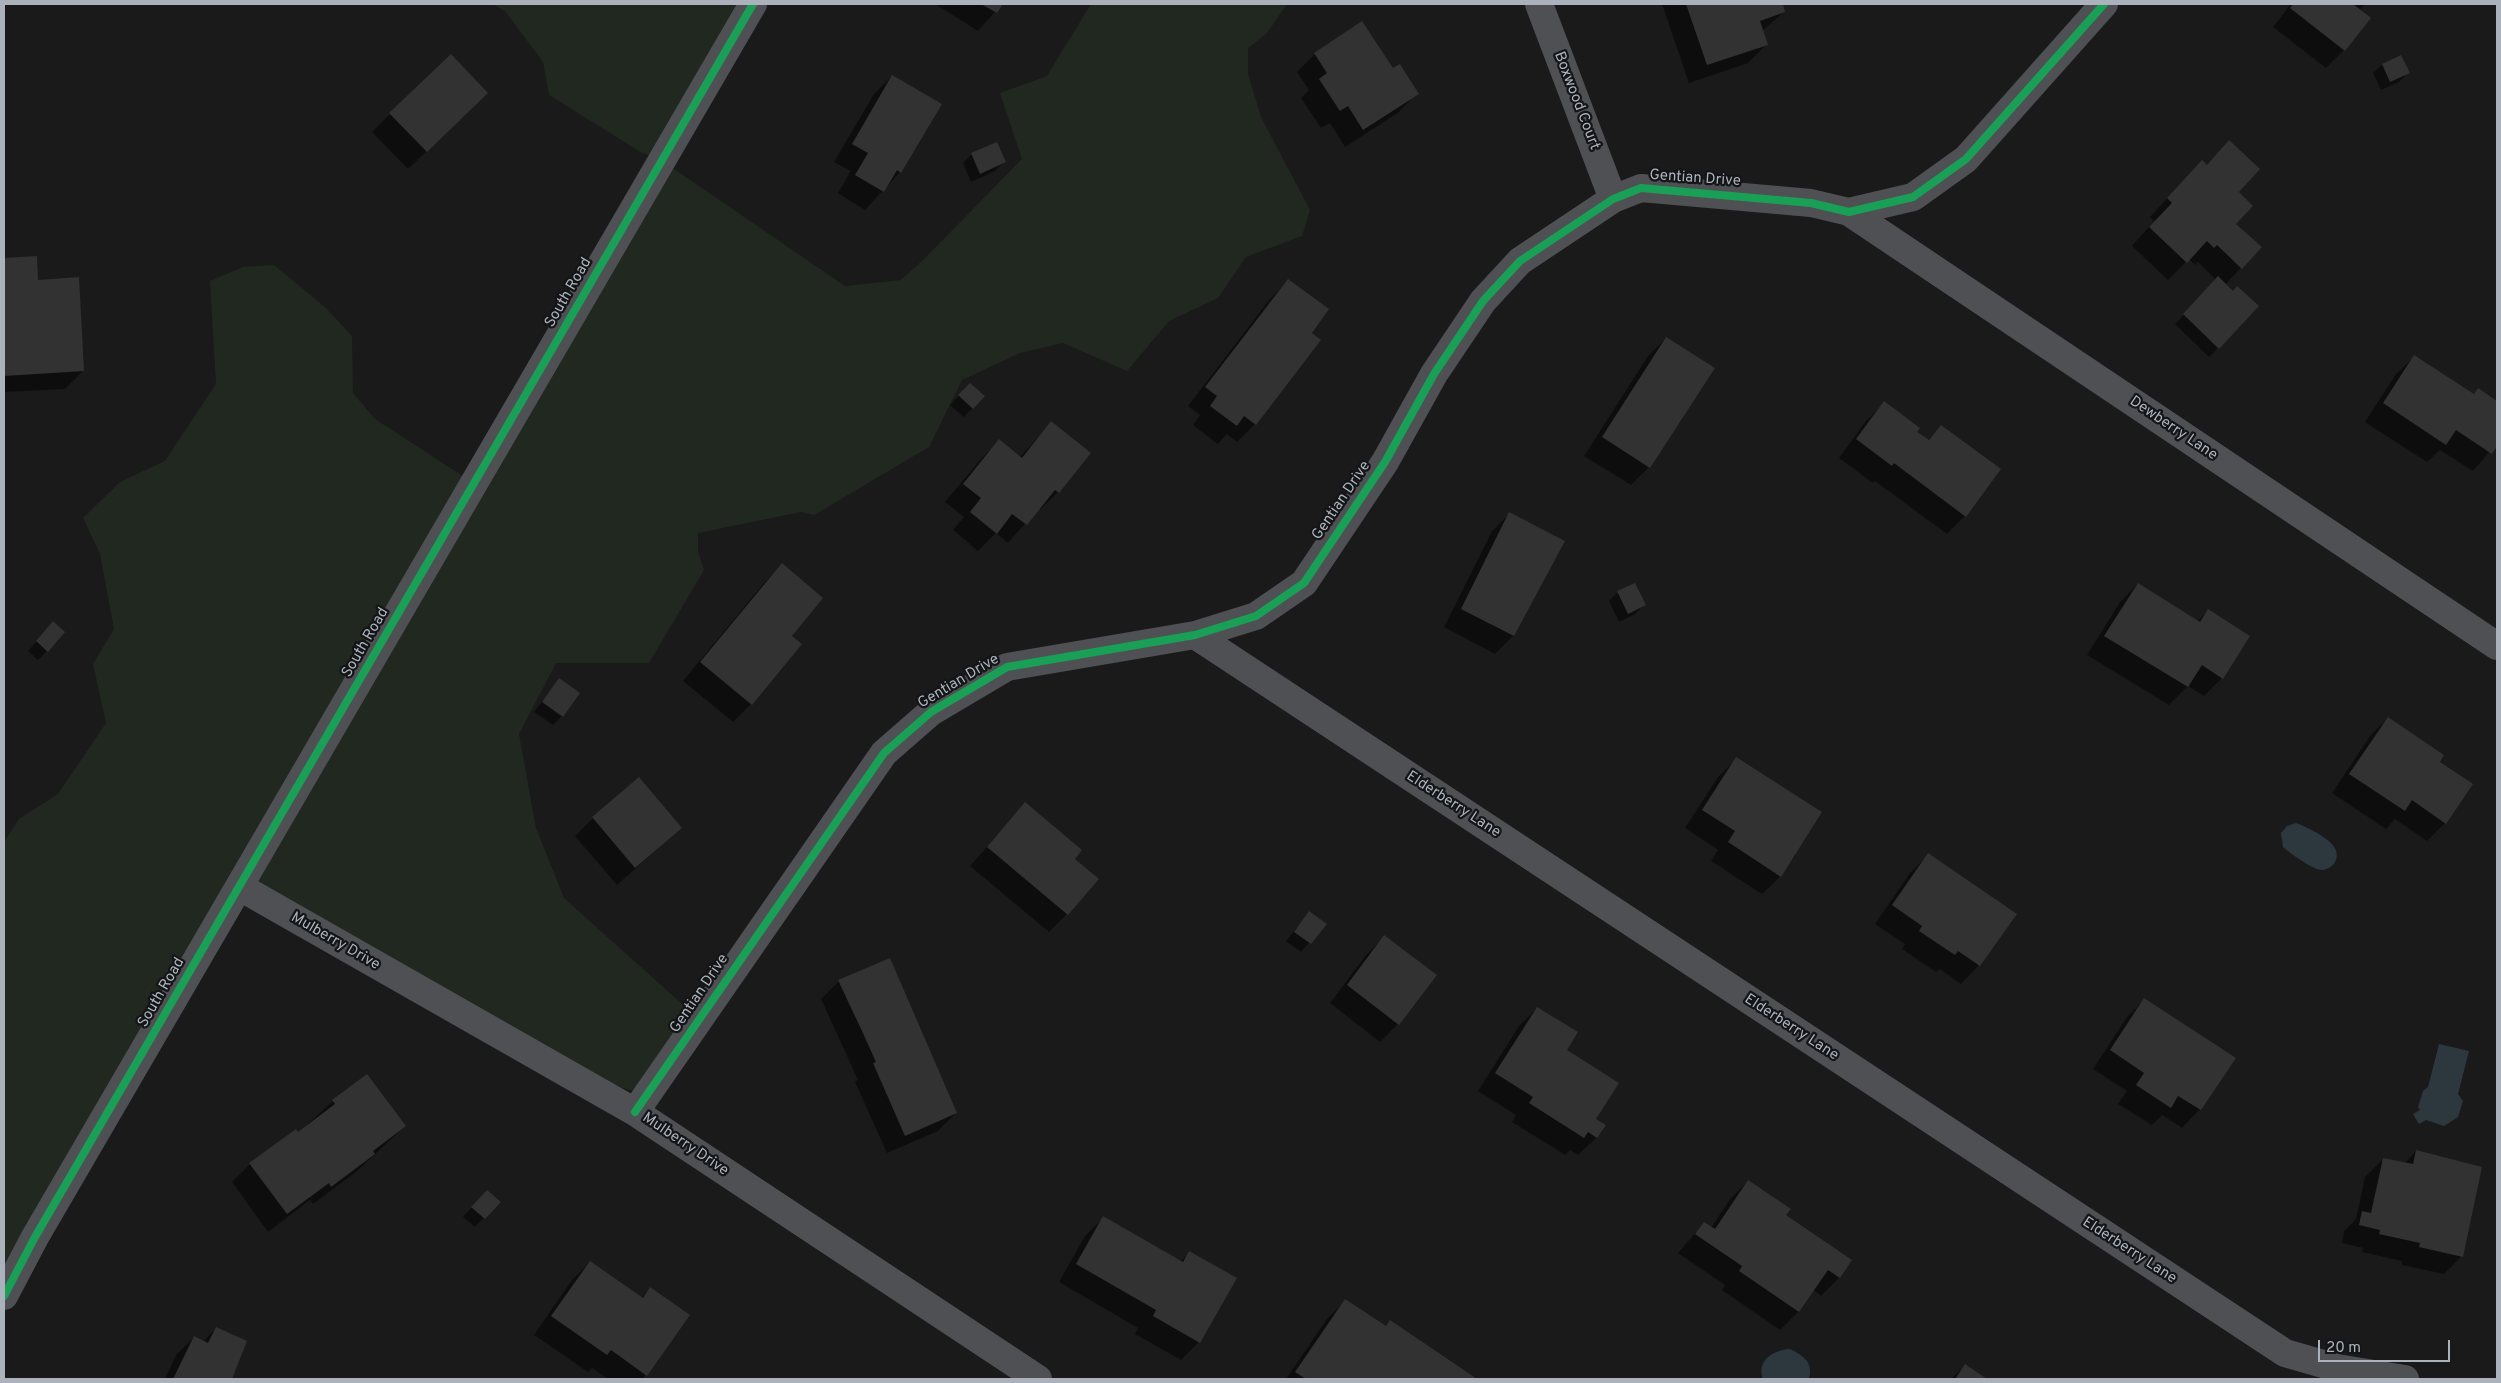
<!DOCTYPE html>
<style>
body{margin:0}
#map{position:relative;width:2501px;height:1383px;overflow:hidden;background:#1a1a1b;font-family:Overpass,sans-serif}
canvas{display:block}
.frame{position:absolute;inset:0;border:5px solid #abb2bc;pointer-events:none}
.scale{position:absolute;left:2318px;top:1340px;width:132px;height:22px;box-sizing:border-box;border:2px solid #abb2bc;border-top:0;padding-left:6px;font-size:15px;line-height:18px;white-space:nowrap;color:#abb2bc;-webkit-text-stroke:4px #141517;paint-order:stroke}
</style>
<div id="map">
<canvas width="2501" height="1383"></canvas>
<div class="frame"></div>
<div class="scale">20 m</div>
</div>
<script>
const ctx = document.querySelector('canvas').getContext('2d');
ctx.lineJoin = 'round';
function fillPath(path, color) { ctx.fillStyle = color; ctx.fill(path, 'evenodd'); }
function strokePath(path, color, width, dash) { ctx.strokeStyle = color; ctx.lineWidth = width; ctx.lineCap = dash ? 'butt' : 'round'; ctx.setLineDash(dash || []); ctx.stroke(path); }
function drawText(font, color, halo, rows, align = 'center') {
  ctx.font = font + ' Overpass,sans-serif'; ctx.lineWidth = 4.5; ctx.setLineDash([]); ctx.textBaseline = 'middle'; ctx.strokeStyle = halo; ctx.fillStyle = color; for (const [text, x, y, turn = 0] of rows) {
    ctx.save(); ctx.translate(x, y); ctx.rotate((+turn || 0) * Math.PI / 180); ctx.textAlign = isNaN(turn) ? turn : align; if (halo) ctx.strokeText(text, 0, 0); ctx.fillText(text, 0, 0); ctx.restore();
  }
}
fillPath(new Path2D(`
 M492 4H756L667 162 642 153 549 95 543 62 505 11Z
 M1091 4H1287L1267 33 1248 48V74L1261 117 1310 210 1302 236 1246 257 1218 298 1169 321 1127 371 1063 343 1020 353 962 380 929 447 814 515 801 512 698 533V551L704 570 649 663H556L519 734 536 828 564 898 691 1012 643 1093 622 1088 529 1048 240 898 4 1312V842L19 819 58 794 106 723 93 664 114 629 100 554 83 518 120 482 165 461 216 384 210 281 243 267 274 265 325 307 352 336 353 393 375 419 475 484 661 171 674 169 845 286 901 280 925 258 1022 159 1000 93 1047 76Z`), '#202820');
fillPath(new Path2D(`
 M2296 823C2309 828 2346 844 2335 862 2333 866 2327 870 2322 870 2313 870 2290 853 2283 847L2281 833 2287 826Z
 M2439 1044 2469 1051 2458 1094 2463 1101 2458 1117 2444 1126 2426 1120 2419 1124 2413 1114 2420 1110 2418 1107 2423 1091 2428 1087Z
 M1790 1349C1803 1355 1814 1363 1809 1379H1763C1756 1360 1774 1350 1790 1349Z`), '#2c383e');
fillPath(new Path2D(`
 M935 4H1002L978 31Z
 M1662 4H1781L1784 12 1762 31 1766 45 1748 63 1689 83Z
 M2291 4H2366L2359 10 2344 50 2326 68 2273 27Z
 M1315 54 1392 70 1417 93 1399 112 1345 147 1330 123 1321 128 1301 98 1309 90 1297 72Z
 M2382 65 2408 73 2399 82 2381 90 2373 73Z
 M892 76 900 172 865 210 838 193 851 171 834 162 874 94Z
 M469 111 408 169 372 132 390 114Z
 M2229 142 2237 192 2235 224 2260 247 2225 285 2218 348 2209 357 2175 324 2216 280 2198 262 2195 265 2189 259 2168 280 2132 246 2154 221 2150 217 2184 180 2206 166Z
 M972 154 1004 162 995 171 971 182 963 163Z
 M36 257 37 281 83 371 65 389 4 392V259Z
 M1288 281 1310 333 1255 424 1237 442 1227 434 1218 444 1193 425 1200 415 1188 406 1270 299Z
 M1666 338 1713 368 1649 467 1631 485 1584 456 1648 356Z
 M2415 356 2473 395 2479 390 2497 402V443L2473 471 2440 450 2427 462 2365 422 2396 374Z
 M970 384 983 397 964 417 950 405Z
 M1884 403 1927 441 1941 427 1965 516 1947 534 1875 481 1873 483 1839 458 1866 421Z
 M1051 423 1058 492 1040 510 1038 509 1008 543 996 533 978 551 953 530 964 517 945 502 981 459 999 441 1020 457Z
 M1510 513 1564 542 1513 636 1495 654 1444 627 1492 531Z
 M782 565 790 636 801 644 751 704 733 722 683 681 764 583Z
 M2138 584 2197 622 2208 610 2222 678 2204 696 2188 686 2169 705 2087 655 2120 602Z
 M1618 592 1644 605 1635 614 1619 622 1609 601Z
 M53 623 47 651 38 660 28 651Z
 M559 680 562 716 553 725 534 712Z
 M2388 718 2438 762 2445 823 2427 841 2395 819 2386 829 2332 793 2370 736Z
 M1736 759 1781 876 1762 894 1711 861 1718 850 1685 828 1718 777Z
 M1025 804 1073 859 1067 914 1049 932 970 866Z
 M593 818 681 828 617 885 575 836Z
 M1928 855 2015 915 1979 965 1961 984 1940 969 1936 972 1902 949 1905 944 1875 924 1910 873Z
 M1309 913 1325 924 1301 952 1286 941Z
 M1384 937 1398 1024 1380 1042 1330 1003 1366 955Z
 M839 981 956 1113 938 1131 887 1153 855 1082 858 1080 821 999Z
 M2145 999 2234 1058 2200 1109 2182 1128 2162 1115 2152 1125 2118 1104 2127 1091 2093 1069 2127 1017Z
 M1537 1008 1565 1050 1594 1119 1597 1137 1578 1155 1570 1150 1565 1155 1512 1122 1516 1115 1478 1091 1519 1026Z
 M333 1101 405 1126 356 1172 313 1204 310 1200 268 1232 232 1182 250 1164 297 1134Z
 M2416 1151 2462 1256 2444 1274 2402 1265V1261L2362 1252 2363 1248 2342 1243 2344 1231 2356 1219 2365 1177 2383 1159 2404 1164Z
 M1748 1181 1784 1215 1839 1278 1821 1296 1813 1290 1798 1312 1780 1330 1722 1290 1725 1285 1678 1253 1704 1223 1711 1228 1730 1199Z
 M478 1200 499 1202 475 1227 463 1217Z
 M1103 1218 1180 1262 1190 1252 1199 1342 1181 1360 1135 1334 1138 1328 1059 1282 1085 1236Z
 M590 1262 641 1298 650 1289 646 1375 642 1379H608L592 1368 588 1372 534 1335 572 1280Z
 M1345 1301 1385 1327 1390 1322 1475 1379H1286L1327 1319Z
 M216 1328 246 1342 230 1379H165L176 1355 194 1337 203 1342Z
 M1965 1365 1985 1379H1951Z`), '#0007');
fillPath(new Path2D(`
 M981 4H1003L997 13Z
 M1686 4H1783L1785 12 1760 21 1768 45 1707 65Z
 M2293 4H2353L2371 18 2345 51 2290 8Z
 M1362 21 1393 68 1400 64 1419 94 1363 130 1348 106 1340 111 1319 79 1327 73 1314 53Z
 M451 54 488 93 427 152 389 113Z
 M2401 55 2410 73 2390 82 2382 64Z
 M892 75 942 104 901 173 897 170 884 192 855 175 868 153 852 144Z
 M2229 140 2260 169 2239 192 2253 206 2236 224 2262 247 2242 269 2217 245 2214 248 2207 241 2187 263 2149 227 2172 203 2167 198 2202 160 2207 165Z
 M997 142 1006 162 980 174 971 153Z
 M37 256 38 280 79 277 84 371 4 376V258Z
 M2218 276 2233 291 2237 286 2259 306 2219 349 2183 314Z
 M1288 279 1329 309 1312 333 1321 340 1256 425 1244 416 1237 426 1210 406 1217 396 1205 387Z
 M1666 337 1715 368 1650 468 1602 437Z
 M2414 355 2474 394 2478 388 2497 401V446L2492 454 2456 430 2446 445 2383 403Z
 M970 383 985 396 973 409 958 395Z
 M1884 401 1920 428 1917 432 1929 440 1941 425 2001 469 1966 517 1894 463 1892 466 1856 439Z
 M1051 421 1091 453 1059 493 1055 490 1027 525 1012 514 997 534 970 512 981 498 963 484 999 439 1022 458Z
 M1509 512 1565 541 1514 636 1461 609Z
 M782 563 823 598 792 636 802 644 752 705 700 662Z
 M1635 583 1646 605 1628 614 1617 591Z
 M2138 583 2200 622 2208 609 2250 636 2223 679 2202 665 2188 687 2104 636Z
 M53 621 65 632 48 652 36 641Z
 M559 678 580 693 563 717 542 702Z
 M2388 717 2444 755 2440 762 2473 784 2446 824 2412 800 2405 811 2349 774Z
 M1736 757 1822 812 1781 877 1728 842 1735 831 1702 810Z
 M639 777 682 828 635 868 592 817Z
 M1025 802 1082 850 1075 859 1099 879 1068 915 987 847Z
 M1928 853 2017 914 1980 966 1958 951 1955 955 1919 931 1922 926 1892 905Z
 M1309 911 1327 924 1311 944 1294 932Z
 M1384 935 1437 975 1399 1025 1347 985Z
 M890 958 957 1113 905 1136 873 1063 876 1062 862 1031 838 980Z
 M2144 998 2236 1058 2201 1110 2178 1096 2171 1108 2136 1085 2144 1073 2110 1050Z
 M1537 1007 1578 1032 1567 1050 1619 1083 1596 1119 1606 1125 1597 1138 1588 1132 1584 1138 1529 1103 1533 1097 1495 1073Z
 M367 1074 406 1126 373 1151 375 1154 331 1187 329 1183 287 1214 249 1163 296 1129 298 1132 335 1104 332 1100Z
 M2416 1150 2482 1167 2463 1257 2419 1247 2420 1243 2379 1234 2380 1230 2359 1225 2362 1211 2371 1213 2383 1158 2413 1164Z
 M1748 1180 1791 1209 1786 1215 1852 1260 1840 1278 1828 1270 1799 1312 1739 1271 1742 1266 1695 1234 1704 1222 1715 1229Z
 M487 1190 501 1202 485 1219 471 1207Z
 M1103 1216 1183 1262 1189 1251 1237 1278 1200 1343 1153 1316 1156 1310 1076 1264Z
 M590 1261 643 1298 650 1287 690 1315 647 1376 611 1350 607 1355 551 1316Z
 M1345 1299 1386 1326 1390 1320 1477 1379H1306L1295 1372Z
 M216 1327 247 1341 232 1379H173L194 1336 208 1343Z
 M1965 1364 1987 1379H1955Z`), '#323233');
strokePath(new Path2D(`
 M1539 4 1613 199
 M1849 212 2497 646
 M1195 635 2285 1353 2337 1368 2405 1379
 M240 887 635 1112 1038 1379
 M635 1112 884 753 931 712 1007 667 1195 635 1256 616 1304 583 1385 462 1434 374 1483 301 1520 261 1613 199 1641 188 1811 203 1849 212 1913 197 1966 159 2104 4`), '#4e5054', 28);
strokePath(new Path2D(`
 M4 1296 35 1237 753 4`), '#4e5054', 28);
strokePath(new Path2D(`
 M635 1112 884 753 931 712 1007 667 1195 635 1256 616 1304 583 1385 462 1434 374 1483 301 1520 261 1613 199 1641 188 1811 203 1849 212 1913 197 1966 159 2104 4
 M4 1296 35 1237 753 4`), '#1a9f57', 8);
drawText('15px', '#abb2bc', '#141517', [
 ["Boxwood Court",1576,101,69],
 ["Gentian Drive",1695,179,4],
 ["South Road",569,293,-60],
 ["Dewberry Lane",2173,429,34],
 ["Gentian Drive",1342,501,-56],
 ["South Road",366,643,-60],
 ["Gentian Drive",959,682,-31],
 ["Elderberry Lane",1453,805,33],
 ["Mulberry Drive",335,942,30],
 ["South Road",162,993,-60],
 ["Gentian Drive",700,994,-56],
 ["Elderberry Lane",1791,1028,33],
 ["Mulberry Drive",685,1145,34],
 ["Elderberry Lane",2129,1251,33]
]);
</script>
